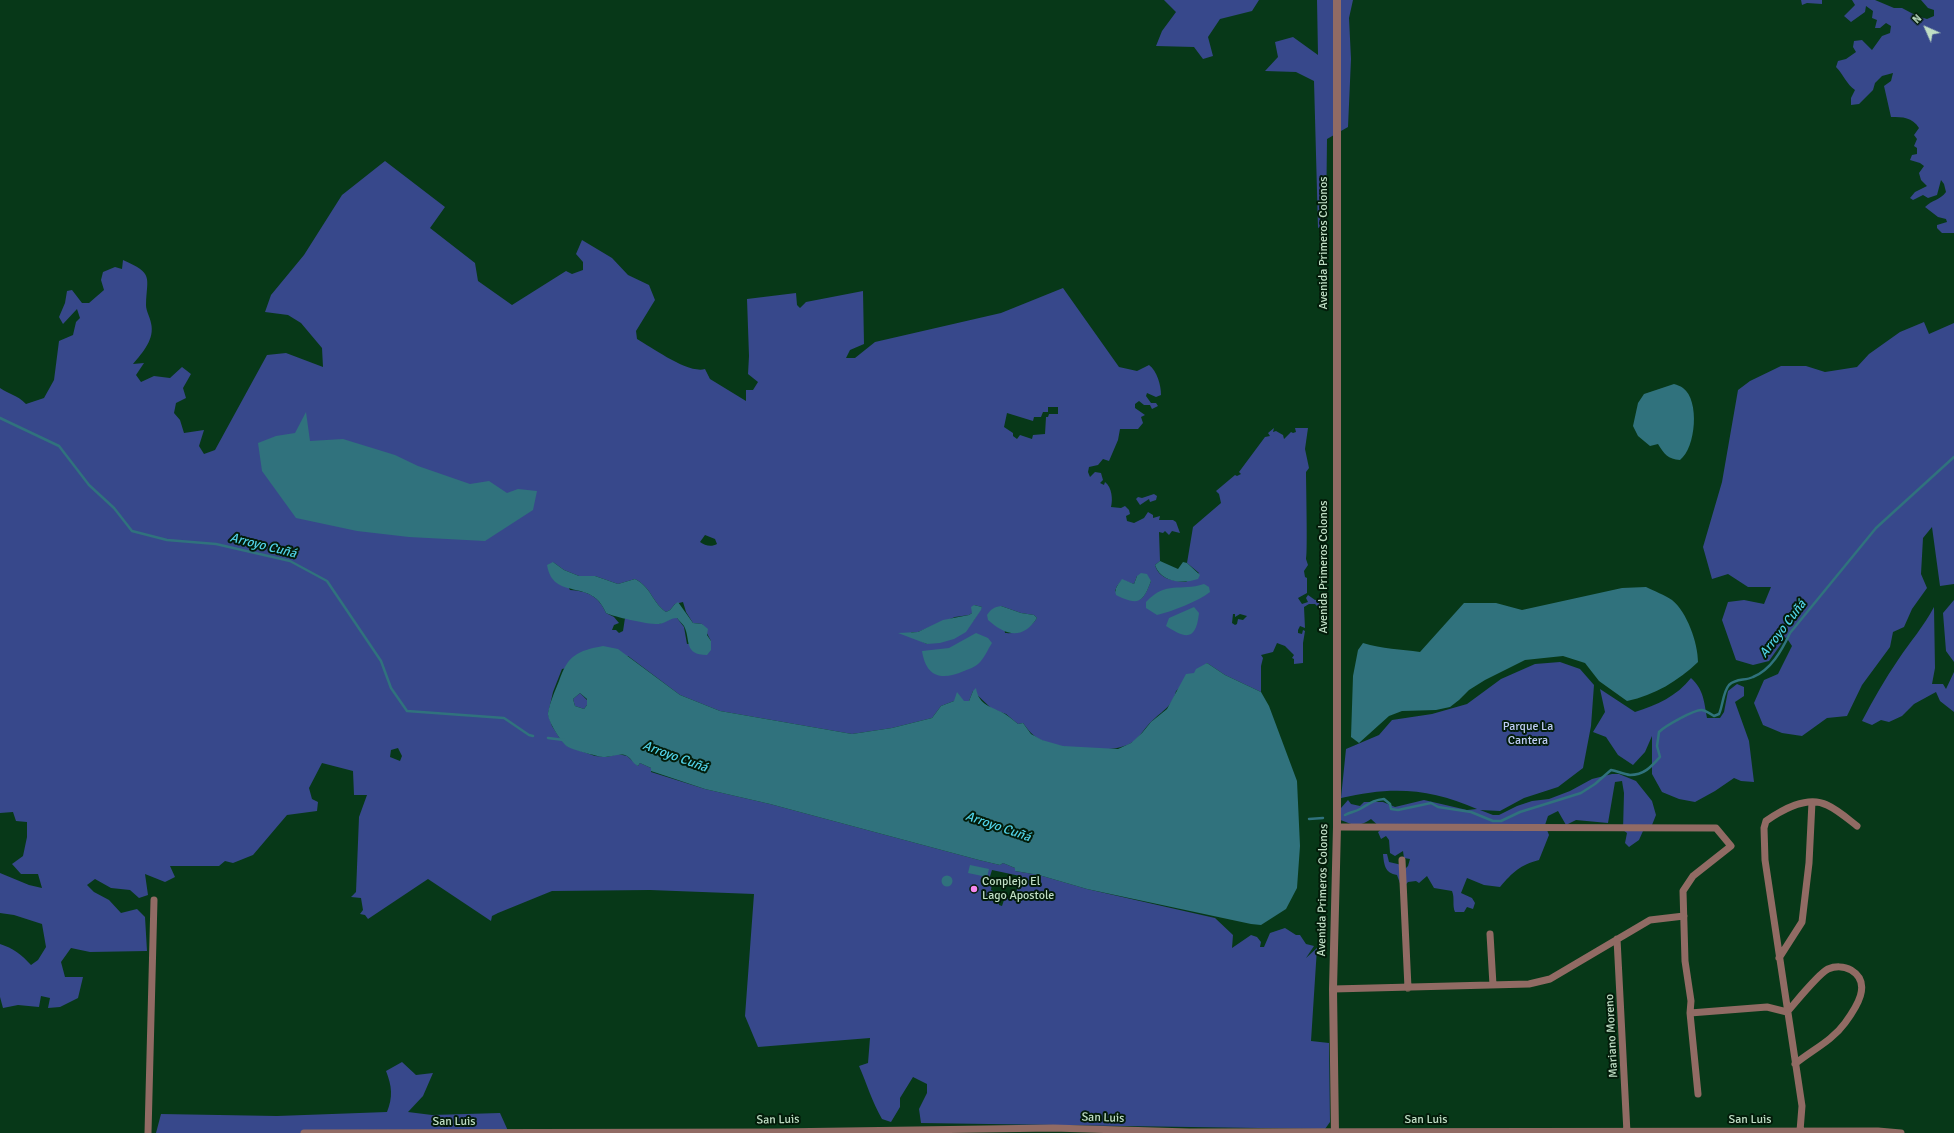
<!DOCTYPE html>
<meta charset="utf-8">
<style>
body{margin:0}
#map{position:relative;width:1954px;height:1133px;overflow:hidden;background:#073818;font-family:Signika,sans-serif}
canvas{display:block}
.north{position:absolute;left:1906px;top:8px;width:40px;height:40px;-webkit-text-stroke:3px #031c0a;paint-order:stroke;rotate:315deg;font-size:11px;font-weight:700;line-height:16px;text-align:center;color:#c0dec5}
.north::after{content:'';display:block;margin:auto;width:14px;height:18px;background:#c0dec5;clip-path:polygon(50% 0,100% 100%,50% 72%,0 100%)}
</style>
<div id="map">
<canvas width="1954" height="1133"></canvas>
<div class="north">N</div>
</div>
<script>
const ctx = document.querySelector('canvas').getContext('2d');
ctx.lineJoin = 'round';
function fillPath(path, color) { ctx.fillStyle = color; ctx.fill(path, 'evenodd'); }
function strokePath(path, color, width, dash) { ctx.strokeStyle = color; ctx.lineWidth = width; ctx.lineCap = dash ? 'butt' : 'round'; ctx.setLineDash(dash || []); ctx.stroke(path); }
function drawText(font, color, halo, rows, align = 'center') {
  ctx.font = font + ' Signika,sans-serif'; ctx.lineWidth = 4; ctx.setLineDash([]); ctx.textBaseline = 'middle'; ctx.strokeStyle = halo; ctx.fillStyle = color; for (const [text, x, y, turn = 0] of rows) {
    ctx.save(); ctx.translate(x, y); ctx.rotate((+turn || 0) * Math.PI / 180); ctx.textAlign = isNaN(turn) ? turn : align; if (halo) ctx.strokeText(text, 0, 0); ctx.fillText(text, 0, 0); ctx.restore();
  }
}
fillPath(new Path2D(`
 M1164 0H1259L1252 11 1220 19 1208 37 1213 56 1203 59 1194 47 1156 46 1162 31 1176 12Z
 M1317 0H1353L1349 18 1351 59 1348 127 1327 139 1326 225 1318 228 1314 81 1296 72 1265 71 1278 57 1275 42 1293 37 1318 55Z
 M1801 0H1822V4L1807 3 1802 5Z
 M1852 0H1875L1894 8H1902L1917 16 1927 19 1934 16V10L1928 8 1921 0H1954V233H1942L1937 228V225L1947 222 1946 219 1938 217 1925 207C1932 200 1940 200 1946 192L1944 184 1941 180 1937 195 1928 198 1923 195 1913 200 1910 198 1915 192 1927 186 1921 180 1919 173 1924 166 1920 163 1910 160 1912 155 1917 154V148L1914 146 1917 139 1914 135 1919 128C1912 117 1903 117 1891 117L1884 86 1891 81 1893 73 1882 76 1875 83 1873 90 1859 104 1851 105V98L1855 90C1847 85 1843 74 1836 67L1838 61 1846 59 1856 52 1853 47 1854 41 1862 40 1872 50 1882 36 1890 33 1891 26 1886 23 1880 28H1875L1877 20 1872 18 1873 11 1866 6 1865 12 1851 22 1844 16 1855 5Z
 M385 161 445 207 430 228 475 263 478 281 512 305 566 271 572 274 583 270V262L576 254 582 240 612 258 628 275 649 285 655 300 636 331 637 339C653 348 688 374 705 369L710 379 746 401V390H753L758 382 748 374 749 356 747 299 796 293 797 305 800 308 806 302 863 291 864 344 850 350 846 358H855L875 342 1001 313 1063 288 1119 367 1137 371 1149 365C1157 371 1161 385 1161 395L1156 397 1147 393 1146 396 1151 403H1156L1158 406 1152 409 1150 405H1144L1139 401 1135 404V408L1145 415 1141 417 1143 423 1138 429H1120L1118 440 1109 461 1103 459 1098 465 1089 467 1088 472 1090 477 1095 472 1101 473 1103 480 1100 483 1104 485 1105 482C1112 487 1113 500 1111 507L1121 508 1125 506 1129 510 1130 514 1126 516 1127 521 1134 523 1144 518 1148 512 1153 515V518L1160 516 1159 520H1173L1176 522 1180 533 1172 531 1169 535 1165 531 1163 533 1159 532 1160 561 1155 565C1159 579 1173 581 1186 582L1199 573 1187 563 1193 527 1221 503 1219 494 1216 491 1235 475 1237 476 1241 474 1239 472 1265 437 1270 436 1268 433 1274 428 1273 432 1276 431 1283 435 1284 439 1291 432 1293 433 1296 432 1295 428H1308L1305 449 1309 468 1306 472C1306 483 1308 555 1306 559L1308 565 1304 571 1305 577 1307 578V593L1298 598 1302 604 1308 602 1306 598 1308 595 1315 600 1320 599V609L1315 604H1309L1304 607 1305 628 1300 626 1298 630V633L1302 634 1303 630 1305 631 1303 643V663L1294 664V659L1292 658 1294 655 1285 646 1277 643 1273 652 1261 655 1263 658 1261 666V692L1225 675 1207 663 1176 691C1173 706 1162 711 1152 721 1144 728 1140 738 1131 743 1111 755 1061 749 1041 740 1033 736 1028 730 1023 723L1018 724 1006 714 992 709 973 691 969 701H954L941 706 932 718 892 728 852 734 720 711 680 695 628 656 562 669 553 692 548 714 552 726 559 737 567 746 595 756 607 757 618 754 627 756 638 766 640 763 651 768V772L705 789 770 804 979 860 1000 865 1003 863 1015 868V871L1039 875 1087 889 1215 918 1233 935 1232 948 1251 935 1257 937 1261 942 1260 947H1264L1270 933 1285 928 1296 935H1300L1306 944 1314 946 1306 958 1317 948 1311 1041 1329 1043 1330 1122 1325 1129 921 1123 919 1109 927 1093V1084L913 1077 900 1098V1107L891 1122 882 1119C872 1102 867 1084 859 1066L868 1063 870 1038 758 1047 745 1016 754 894 650 890 552 891 498 913 492 916 491 921 428 879 368 919 365 915 360 914 363 910 361 898 351 897 356 892 359 817 367 795H354L353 771 322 763 309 788 312 799 318 802 317 811 287 815 253 855 233 863 225 861 219 866H170L175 877 165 882 145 874 148 895 139 898 130 890 111 888 95 879 87 885 94 892 109 900 121 913 137 909 145 917 147 951 90 952 71 948 61 962 65 977H83L78 998 60 1007 48 1008 50 998 41 996 39 1007 18 1005 3 1008 0 997V944C13 948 22 955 31 965L38 960 46 947 42 924 14 915 0 913V873L29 885 42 888 38 874H21L12 864 23 856 27 837V822L16 821 13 812 0 813V388C10 395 16 394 26 404L44 398 54 380 59 341 73 335 76 322 80 318 77 309 63 324 59 317 65 303 67 291 72 290 82 303H89L104 290 101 280 103 272 115 267 122 269 123 260C154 274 147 276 146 305 146 311 150 317 151 323 155 339 143 352 133 364L144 363 136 375 141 382 154 376 170 378 182 367 191 374 183 388 186 398 176 403 174 413 180 420 184 433 204 430 199 446 204 454 215 450 267 355 286 353 323 367 322 348 301 323 288 315 265 312 271 295 304 255 342 195ZM1048 407H1058V414H1049L1048 417H1046L1045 434 1033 435 1032 439 1020 435 1017 439 1013 436V433L1004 427 1007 413 1033 421 1034 417H1041L1043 412H1048ZM705 535 715 539 717 544C712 547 705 546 700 542ZM553 562 564 570 579 576H595L618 584 635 579C652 588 651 601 666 612L670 610 675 604 683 602 686 612 693 623 702 624 711 641 687 644 684 627 677 618H672L659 624 625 618 623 631 619 633 616 630H612L614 625 619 623 614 617 606 613C599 596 587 591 570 590ZM1137 576 1151 581C1141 607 1137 603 1115 591L1117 586 1122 580 1134 584ZM974 605 982 607 973 621 927 644 915 638 911 632H918L955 617 969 615 972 613ZM1001 606 1021 613 1034 615 1037 618C1030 629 1018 634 1005 633ZM1233 614H1235V617L1240 614 1247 616 1243 620 1238 619 1237 624 1235 625 1232 623ZM398 748 402 756 400 761 390 757 391 750ZM992 870 1020 876 1015 899 1005 897 1002 906 999 905 1000 896 993 894V891L991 890 992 884 988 883Z
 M1924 322 1929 334 1954 323V584L1940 586 1932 527 1923 538 1921 574 1927 588 1912 609 1904 627 1893 632 1890 647 1862 685 1847 716 1827 718 1802 736 1782 733 1763 725 1754 703 1764 680 1778 674 1792 646 1786 637 1769 661 1753 665 1736 660 1722 620 1728 602 1744 600 1764 604 1771 587H1748L1728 574 1712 579 1703 547 1722 482 1738 390 1750 381 1781 366H1806L1825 372 1857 367 1869 354 1900 332Z
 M1154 494 1157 496 1156 500 1150 502 1149 499 1140 505 1136 499 1138 497 1142 498Z
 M1954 600V662L1946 651 1943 613Z
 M1934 607 1935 668 1932 684H1943L1946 689 1954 672V712L1940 701 1936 692 1914 704 1902 716 1889 722 1881 720 1872 725 1862 721C1873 700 1885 679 1898 660 1910 642 1924 626 1934 607Z
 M1560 662 1580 669 1594 685 1591 726 1583 768 1558 787 1524 798 1500 811 1480 810 1493 815H1499L1517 806 1532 801 1549 799 1570 791 1592 779 1612 774H1619L1636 781 1652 801 1656 815 1652 825 1643 831 1639 840 1629 847 1625 843 1627 833 1623 830 1624 793 1622 781 1615 782 1608 823 1576 820 1566 825 1558 811 1548 816 1545 825 1549 835 1539 860C1520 865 1513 872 1500 887L1484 885 1467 878 1461 893 1472 898 1475 903 1473 909 1467 907 1464 912H1455C1452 905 1455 898 1452 891L1434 888 1427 876 1419 883 1416 881 1408 882 1402 889 1397 875C1385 873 1384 865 1383 854H1387L1389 862 1402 865 1404 870 1408 866 1410 859 1404 858 1403 851 1395 856 1390 853 1389 840 1386 836 1381 839 1378 832 1382 829 1371 819C1356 829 1353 824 1337 819L1341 808 1348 800 1351 804 1360 806 1364 802H1383L1395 807 1424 800 1467 810 1477 809C1430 788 1391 786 1341 798L1346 749 1379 735 1392 720 1432 714 1467 704 1501 679 1535 664Z
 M1691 678C1704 690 1704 702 1707 718H1720L1724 712 1728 691 1737 684 1744 687V696L1735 702 1749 741 1754 782 1741 781 1734 778 1715 791 1695 802 1679 799 1662 792 1652 774V736L1645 752 1633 765 1618 755 1606 737 1593 732 1605 712 1600 689 1635 712C1657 705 1677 696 1691 678Z
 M580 693 587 700V705L584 709 575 706 573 699Z
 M402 1062 416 1075 433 1073 423 1096 408 1112 432 1115 500 1113 509 1133H156L161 1114 277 1116 387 1112C393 1097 392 1086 386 1071Z`), '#37488b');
fillPath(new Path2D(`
 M1674 384C1677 385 1681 386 1683 388 1700 400 1696 448 1680 460 1668 459 1664 454 1658 444L1650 446 1638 436 1633 426 1638 403 1644 394Z
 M306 412 310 441 343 439 395 455 418 466 470 484 489 481 507 493 518 489 537 491 533 510 485 541 409 537 357 531 296 518 262 471 258 443 276 436 295 433Z
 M1160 561 1178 569 1183 562 1187 563 1200 575 1198 579C1183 584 1161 583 1155 565Z
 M553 562 564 570 579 576H595L618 584 635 579C652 588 651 601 666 612L670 610 675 604 678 602 693 623 702 624 708 629 707 635 711 641V650L707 655C683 655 691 639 684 626 682 623 679 621 677 618 670 618 666 623 659 624 651 625 614 617 606 613 592 577 553 602 547 565Z
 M1141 573 1147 574 1151 581C1143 603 1138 606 1116 595 1114 588 1118 585 1122 579L1134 584 1137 576Z
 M1204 584 1209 587 1210 592C1197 602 1173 611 1157 615L1146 608V602C1167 580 1179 592 1204 584Z
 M1646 587C1654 591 1665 595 1672 600 1687 612 1698 643 1698 662 1678 681 1655 695 1627 701L1599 681 1585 663 1563 656 1525 660 1485 680 1469 690 1459 700 1450 707 1436 710 1402 711 1389 716 1359 743 1351 737 1353 676 1358 650 1363 643C1382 649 1401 649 1420 652L1464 603H1496L1522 610 1622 588Z
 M974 605 982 607 981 610 966 632 954 639 940 643 927 644 898 633 918 632 943 620 969 615 972 613 971 607Z
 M1001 606 1021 613 1034 615 1037 618C1022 641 1005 635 988 620L987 615C991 609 994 607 1001 606Z
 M1194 607 1199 613C1196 641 1186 639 1166 626L1169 618Z
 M976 633 988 638 992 643C988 649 984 659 978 664 975 667 969 669 964 671 941 681 926 677 922 651L949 648Z
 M603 646 618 649 680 695 720 711 852 734 892 728 932 718 941 706 954 701 957 692 964 701H969L973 691 976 688C979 706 991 706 1005 714 1010 717 1014 721 1018 724L1023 723 1031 734 1042 740 1063 746 1118 749 1131 743 1142 733 1151 722 1167 709 1186 674 1194 673 1196 669 1207 663 1225 675 1261 692 1269 706 1297 781 1300 846 1297 888 1286 909 1261 925 1251 924 1087 889 1039 875 1015 871V868L1003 863 1000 865 979 860 770 804 705 789 651 771V768L640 763 638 766C633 764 632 759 627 756 619 752 612 758 603 757 596 756 574 750 568 747 562 744 547 720 548 713 550 702 555 691 559 681 568 655 577 651 603 646ZM580 693 587 699V705L584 709 575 706 573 699Z
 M970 865 989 869 987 877 968 873Z
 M941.5 881a5.5 5.5 0 1 1 11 0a5.5 5.5 0 1 1-11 0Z`), '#30727d');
strokePath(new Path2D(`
 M0 418 59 446 89 485 114 508 132 531 167 540 216 544 290 561 327 581 381 661 391 688 407 711 504 718 529 735 533 736
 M548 738 564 740
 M1345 815C1350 812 1355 812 1360 809 1369 804 1373 800 1384 799L1390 804 1391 809 1398 810 1431 803 1438 807 1471 812 1493 821H1501L1520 812 1581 793 1595 784 1611 770C1617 771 1623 774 1630 775 1644 775 1651 767 1660 757L1657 746 1659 732C1665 726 1695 709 1702 710 1706 711 1711 714 1714 716L1719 714C1723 705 1723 692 1729 685 1736 678 1745 681 1753 677 1771 670 1782 650 1790 633L1876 528 1954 457
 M1309 819 1323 818`), '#30727d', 2.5);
strokePath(new Path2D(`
 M1337 827 1716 828 1731 846 1693 876 1683 891 1685 961 1691 1001 1690 1013 1698 1094
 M1402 860 1408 988
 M1490 934 1493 985
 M1617 939 1627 1133
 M1779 958 1802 922 1809 863 1812 802
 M1333 989 1529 984 1550 979 1650 920 1684 916
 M1787 1012C1796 1002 1818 974 1828 969 1835 966 1844 966 1851 970 1873 983 1856 1008 1845 1023 1832 1041 1812 1050 1795 1064
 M1690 1013 1767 1007 1787 1012
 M1800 1131 1802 1106 1765 860 1764 828 1766 821C1782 810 1807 795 1827 805 1838 810 1848 819 1857 826
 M148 1133 154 900
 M304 1133 776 1132 1053 1128 1189 1132 1878 1131 1901 1133`), '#916b64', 7);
strokePath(new Path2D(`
 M1335 1133 1333 989 1337 827V0`), '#916b64', 8);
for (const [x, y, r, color] of [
 [974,889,4,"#f688ed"]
]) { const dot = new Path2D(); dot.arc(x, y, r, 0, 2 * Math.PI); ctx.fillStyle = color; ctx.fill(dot); strokePath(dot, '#031c0a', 1.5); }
drawText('12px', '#c0dec5', '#031c0a', [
 ["Avenida Primeros Colonos",1324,243,-90],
 ["Avenida Primeros Colonos",1324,567,-90],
 ["Avenida Primeros Colonos",1323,890,-89],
 ["Mariano Moreno",1612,1036,-93],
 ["San Luis",1103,1118,2],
 ["San Luis",778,1120,-1],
 ["San Luis",1426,1120],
 ["San Luis",1750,1120],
 ["San Luis",454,1122]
]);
drawText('12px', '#beccf3', '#031c0a', [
 ["Parque La",1528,727],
 ["Cantera",1528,741]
]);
drawText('12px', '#c0dec5', '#031c0a', [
 ["Conplejo El",982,882],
 ["Lago Apostole",982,896]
], 'left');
drawText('italic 13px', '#51d2e7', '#031c0a', [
 ["Arroyo Cuñá",263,546,14],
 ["Arroyo Cuñá",1783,629,-53],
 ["Arroyo Cuñá",675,757,20],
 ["Arroyo Cuñá",998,827,19]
]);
</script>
